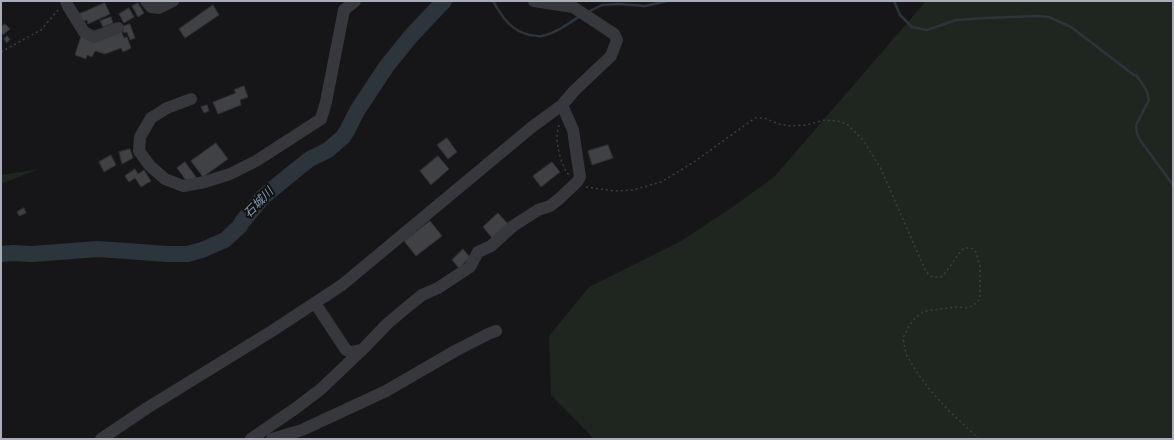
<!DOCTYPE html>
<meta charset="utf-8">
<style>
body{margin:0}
#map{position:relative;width:1174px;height:440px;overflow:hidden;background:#161618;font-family:"Archivo Narrow",sans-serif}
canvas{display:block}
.frame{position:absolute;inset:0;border:2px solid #a8adb8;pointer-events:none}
</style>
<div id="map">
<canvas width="1174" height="440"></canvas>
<div class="frame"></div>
</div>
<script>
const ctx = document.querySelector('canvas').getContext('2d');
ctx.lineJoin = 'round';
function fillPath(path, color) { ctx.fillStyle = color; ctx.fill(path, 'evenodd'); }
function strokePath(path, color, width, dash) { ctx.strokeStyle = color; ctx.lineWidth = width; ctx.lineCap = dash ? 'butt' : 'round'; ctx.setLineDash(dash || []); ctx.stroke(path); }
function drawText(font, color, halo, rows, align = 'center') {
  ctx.font = font + ' "Archivo Narrow","Noto Sans JP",sans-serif'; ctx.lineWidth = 4; ctx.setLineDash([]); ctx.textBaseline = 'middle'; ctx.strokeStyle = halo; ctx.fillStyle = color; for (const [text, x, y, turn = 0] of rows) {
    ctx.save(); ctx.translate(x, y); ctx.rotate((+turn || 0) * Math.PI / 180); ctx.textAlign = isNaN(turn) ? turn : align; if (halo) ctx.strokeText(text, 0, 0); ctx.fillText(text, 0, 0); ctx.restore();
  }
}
fillPath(new Path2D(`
 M926 1H1173V439H594L551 395 549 336 589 287 681 241 734 206 775 176Z
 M39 169 1 184V175Z`), '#1e261f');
strokePath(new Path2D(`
 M493 1C502 17 511 31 530 35 534 35 538 37 542 36 556 33 568 24 580 16
 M894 1 900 15 912 27 927 30 956 20 985 18 1039 16 1049 17 1071 27 1134 75H1136L1146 89 1149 100 1136 125 1137 134 1140 140 1173 185
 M588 12 602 5 619 4 645 6 667 1`), '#2c353c', 2.5);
strokePath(new Path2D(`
 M1 254 13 253 32 254 98 249 168 254H187L202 250 225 240 240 226 242 222 263 197 297 169 310 159 328 150 343 137 348 129 357 111 386 67 411 36 444 1`), '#2c353c', 16);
const building = new Path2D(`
 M105 3 110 14 88 24 87 20 82 21 79 14Z
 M138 3 144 13 138 17 132 6Z
 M213 5 219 15 185 38 179 29Z
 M129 8 134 17 124 23 119 14Z
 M111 17 113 23 103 27 100 21Z
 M5 24 10 29 3 35 1 32V27Z
 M130 24 135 38 130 40 127 32 124 33 122 27Z
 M121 31 124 38 127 37 131 48 123 52 121 48 105 54 95 51 92 57 87 55 86 59 75 55 81 36Z
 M7 36 10 39 7 43 4 39Z
 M244 86 248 97 240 100 241 105 218 114 213 102 236 93 234 90Z
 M207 105 209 111 204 113 201 107Z
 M447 138 457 152 448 159 437 145Z
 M216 143 228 159 203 177 191 161Z
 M608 145 613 158 592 165 588 151Z
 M130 149 133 158 122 164 119 152Z
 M111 155 116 165 104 172 99 162Z
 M438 156 449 169 431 185 420 171Z
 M185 162 196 177 191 181 185 179 177 168Z
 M552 162 560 172 541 187 533 176Z
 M135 169 138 174 144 170 151 181 141 187 135 178 129 182 125 176Z
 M24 208 26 213 19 216 17 212Z
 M498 213 508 224 492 238 483 227Z
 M430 221 442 236 416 256 404 241Z
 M463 249 470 257 459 268 452 260Z`);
fillPath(building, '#404145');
strokePath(building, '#303034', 1);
strokePath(new Path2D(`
 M1 52 41 30 58 10
 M559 125C558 129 557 134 557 138 557 147 562 168 569 175
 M586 187 614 191 633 190 661 182 694 162 755 118H764L779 124 791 126 806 125 825 120 837 121 847 124 864 141 881 169 926 272 932 277H941C950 269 955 257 964 248H971L975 250 980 266V298L977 303 968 308 956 307 925 311 916 317 909 326 903 338 906 354 916 371 930 390 948 410 979 439`), '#3d3f44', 1.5, [2, 3]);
strokePath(new Path2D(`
 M66 1 68 6 84 32 94 37 118 28
 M146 1 151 7 159 8 173 1
 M534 1 573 7
 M191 99 167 108 151 118 140 137 139 151 150 166 165 179 183 186 205 182 230 174 256 161 321 119 326 102 344 10 355 1
 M315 303 346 350 351 352 362 350
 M101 439 147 408 272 331 342 285 491 161 532 127 562 105 575 90 611 56 617 40 614 34 573 7 566 1
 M251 439 296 408 321 389 365 347 387 324 406 308 422 295 438 288 470 267 478 252 491 246 513 226 538 210 550 206 559 199 577 182 580 177 573 130 562 105
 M272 439 302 430 386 391 455 351 488 334 496 331`), '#37383d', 12);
drawText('italic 12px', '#7f9bb3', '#111113', [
 ["石城川",259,203,-46]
]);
</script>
